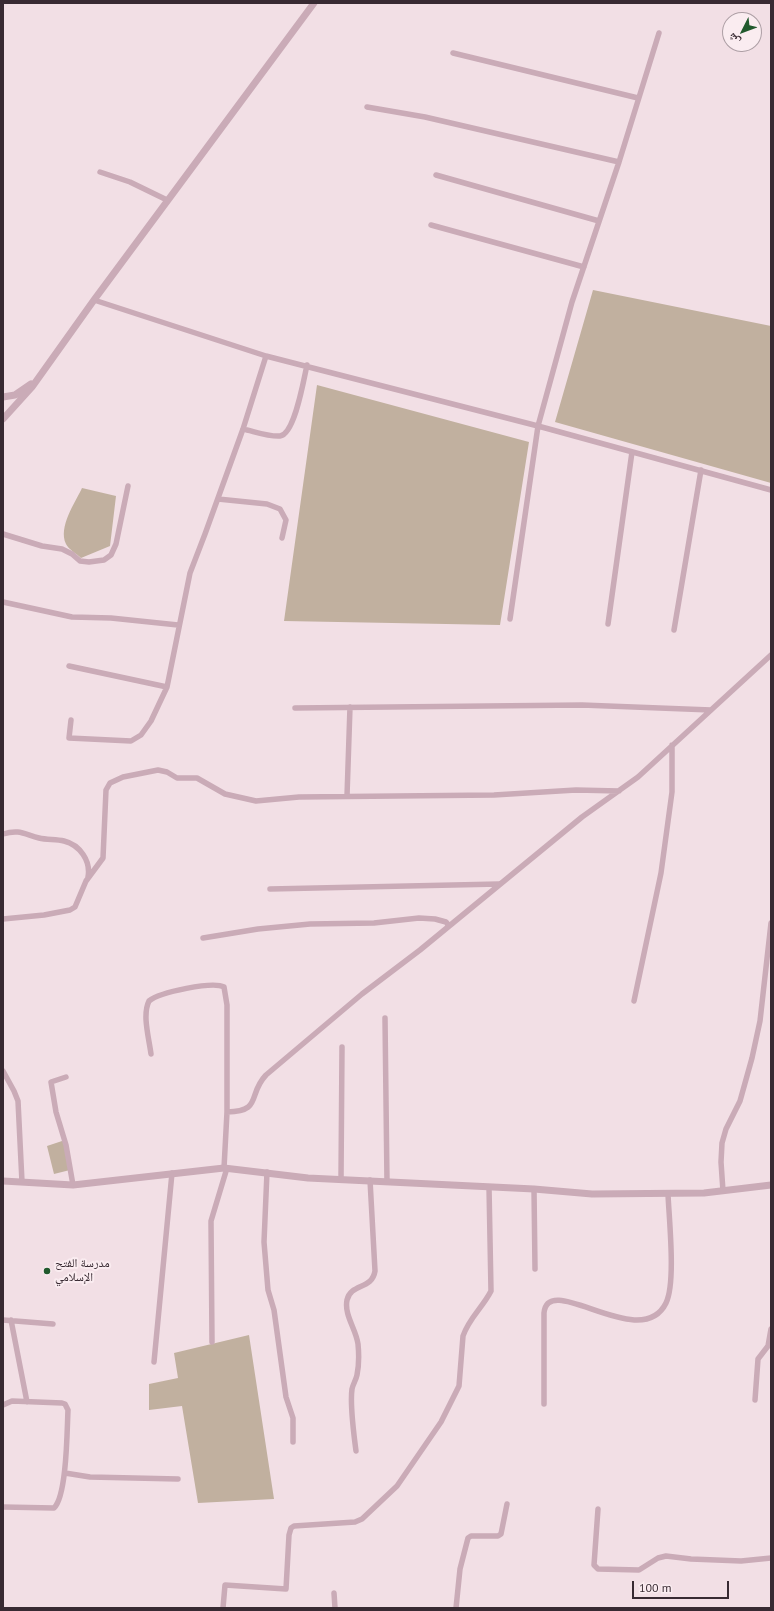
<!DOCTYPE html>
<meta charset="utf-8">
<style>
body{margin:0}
#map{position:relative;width:774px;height:1611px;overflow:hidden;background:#f2dfe5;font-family:"PT Sans","Noto Naskh Arabic",sans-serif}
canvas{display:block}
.frame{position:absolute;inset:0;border:4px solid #382a32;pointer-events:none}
.north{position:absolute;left:722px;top:12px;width:40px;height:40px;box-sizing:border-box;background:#faecf0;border:1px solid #ac9ea4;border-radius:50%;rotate:228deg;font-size:11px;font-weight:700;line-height:16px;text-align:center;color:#382a32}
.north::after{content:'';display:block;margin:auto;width:14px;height:18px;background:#21592d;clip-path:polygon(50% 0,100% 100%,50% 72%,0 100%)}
.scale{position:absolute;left:632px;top:1581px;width:97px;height:18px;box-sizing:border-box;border:2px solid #382a32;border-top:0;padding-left:5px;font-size:12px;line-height:14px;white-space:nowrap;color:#382a32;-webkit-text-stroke:3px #faecf0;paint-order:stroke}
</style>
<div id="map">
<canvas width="774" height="1611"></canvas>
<div class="frame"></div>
<div class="north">ش</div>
<div class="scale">100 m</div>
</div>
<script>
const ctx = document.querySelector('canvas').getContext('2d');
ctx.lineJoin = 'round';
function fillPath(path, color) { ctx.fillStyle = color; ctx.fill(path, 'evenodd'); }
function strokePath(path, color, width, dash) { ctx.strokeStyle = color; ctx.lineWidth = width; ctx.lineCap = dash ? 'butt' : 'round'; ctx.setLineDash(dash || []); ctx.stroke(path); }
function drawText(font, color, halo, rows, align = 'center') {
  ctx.font = font + ' "PT Sans","Noto Naskh Arabic",sans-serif'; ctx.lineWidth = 4; ctx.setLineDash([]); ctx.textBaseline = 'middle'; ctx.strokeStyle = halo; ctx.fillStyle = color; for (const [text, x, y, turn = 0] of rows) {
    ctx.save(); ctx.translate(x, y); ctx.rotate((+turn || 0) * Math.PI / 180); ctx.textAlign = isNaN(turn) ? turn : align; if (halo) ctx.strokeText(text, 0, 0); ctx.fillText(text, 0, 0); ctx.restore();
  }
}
fillPath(new Path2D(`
 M593 290 771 326V483L555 422Z
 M317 385 529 442 500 625 284 621Z
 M82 488 116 496 110 546 81 558C77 554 68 549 66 544 58 527 75 503 82 488Z
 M65 1140 70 1170 54 1174 47 1146Z
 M249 1335 274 1499 198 1503 182 1406 149 1410V1384L178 1378 174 1353Z`), '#c1b09f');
strokePath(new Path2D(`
 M453 53 638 98
 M367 107 425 117 619 162
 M100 172 130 182 167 200
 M436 175 599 221
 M431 225 584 267
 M94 300 266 356 538 426 771 490
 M243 429C253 431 269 437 280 436 295 434 304 378 307 365
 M218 499 267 504 280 509 286 520 282 538
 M3 534 42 546 62 549 72 554 80 561 89 562 104 560 111 555 116 544 128 486
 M3 602 72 617 111 618 178 625
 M510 619 538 426 572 302 619 162 659 33
 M608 624 632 452
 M674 630 701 470
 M69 666 167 687
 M295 708 582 705 711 710
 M71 720 69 738 131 741 141 735 151 721 167 687 190 573 205 534 243 429 266 356
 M347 796 350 707
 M3 834C19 829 24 834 39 838 47 840 56 839 64 841 80 845 91 861 88 877
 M270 889 499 884
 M3 919 44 915 70 910 75 907 86 881 103 858 106 790 110 783 123 777 158 770 167 772 177 778H197L225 794 256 801 299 797 494 795 576 790 619 791
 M203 938 258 929 310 924 374 923 419 918 435 919 446 922 449 926
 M634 1001 661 873 672 792V745
 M385 1018 387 1182
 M151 1054C149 1038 142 1015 149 1001 160 992 213 981 224 987L227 1005V1112
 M3 1071 14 1091 18 1101 22 1182
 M66 1077 51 1082 56 1112 66 1145 73 1185
 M224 1168 227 1112C263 1111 247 1095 266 1075L362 994 420 950 582 817 638 777 771 655
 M267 1172 264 1242 268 1290 274 1310 286 1397 293 1418V1442
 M341 1179 342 1047
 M534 1189 535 1269
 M723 1191 721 1162 722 1143 726 1129 740 1101 752 1058 760 1021 771 923
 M3 1320 53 1324
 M11 1320 27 1402
 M212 1342 211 1221 227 1168
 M154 1362 172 1173
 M755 1400 758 1359 768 1346 771 1329
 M544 1404V1313C548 1270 641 1354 666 1303 676 1283 669 1219 668 1194
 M3 1405 12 1401 62 1403 65 1404 68 1410C67 1429 67 1496 54 1508L3 1507
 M356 1451C354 1436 350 1403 352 1389 353 1384 356 1380 357 1375 359 1365 359 1354 358 1344 356 1329 344 1315 347 1300 351 1283 372 1290 375 1271L370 1180
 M65 1473 90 1477 178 1479
 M598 1509 594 1565 598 1569 639 1570 658 1558 666 1556 691 1559 741 1561 771 1558
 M334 1593 335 1608
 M223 1608 225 1585 286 1589 289 1535 291 1528 294 1526 355 1522 362 1519 397 1486 441 1422 459 1386 463 1336C469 1318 483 1307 491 1291L489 1187
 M456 1608 460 1569 468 1538 471 1536H498L501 1534 507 1504`), '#caabb7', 5.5);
strokePath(new Path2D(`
 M3 397 15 395 31 384
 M3 419 32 387 94 300 314 3
 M3 1181 73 1185 224 1168 308 1178 534 1189 592 1194 704 1193 771 1185`), '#caabb7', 7);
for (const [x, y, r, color] of [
 [47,1271,4,"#21592d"]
]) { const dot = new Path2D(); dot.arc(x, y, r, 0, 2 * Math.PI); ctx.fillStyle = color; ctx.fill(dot); strokePath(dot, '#faecf0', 1.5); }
drawText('12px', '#382a32', '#faecf0', [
 ["مدرسة الفتح",55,1264],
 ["الإسلامي",55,1278]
], 'left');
</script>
